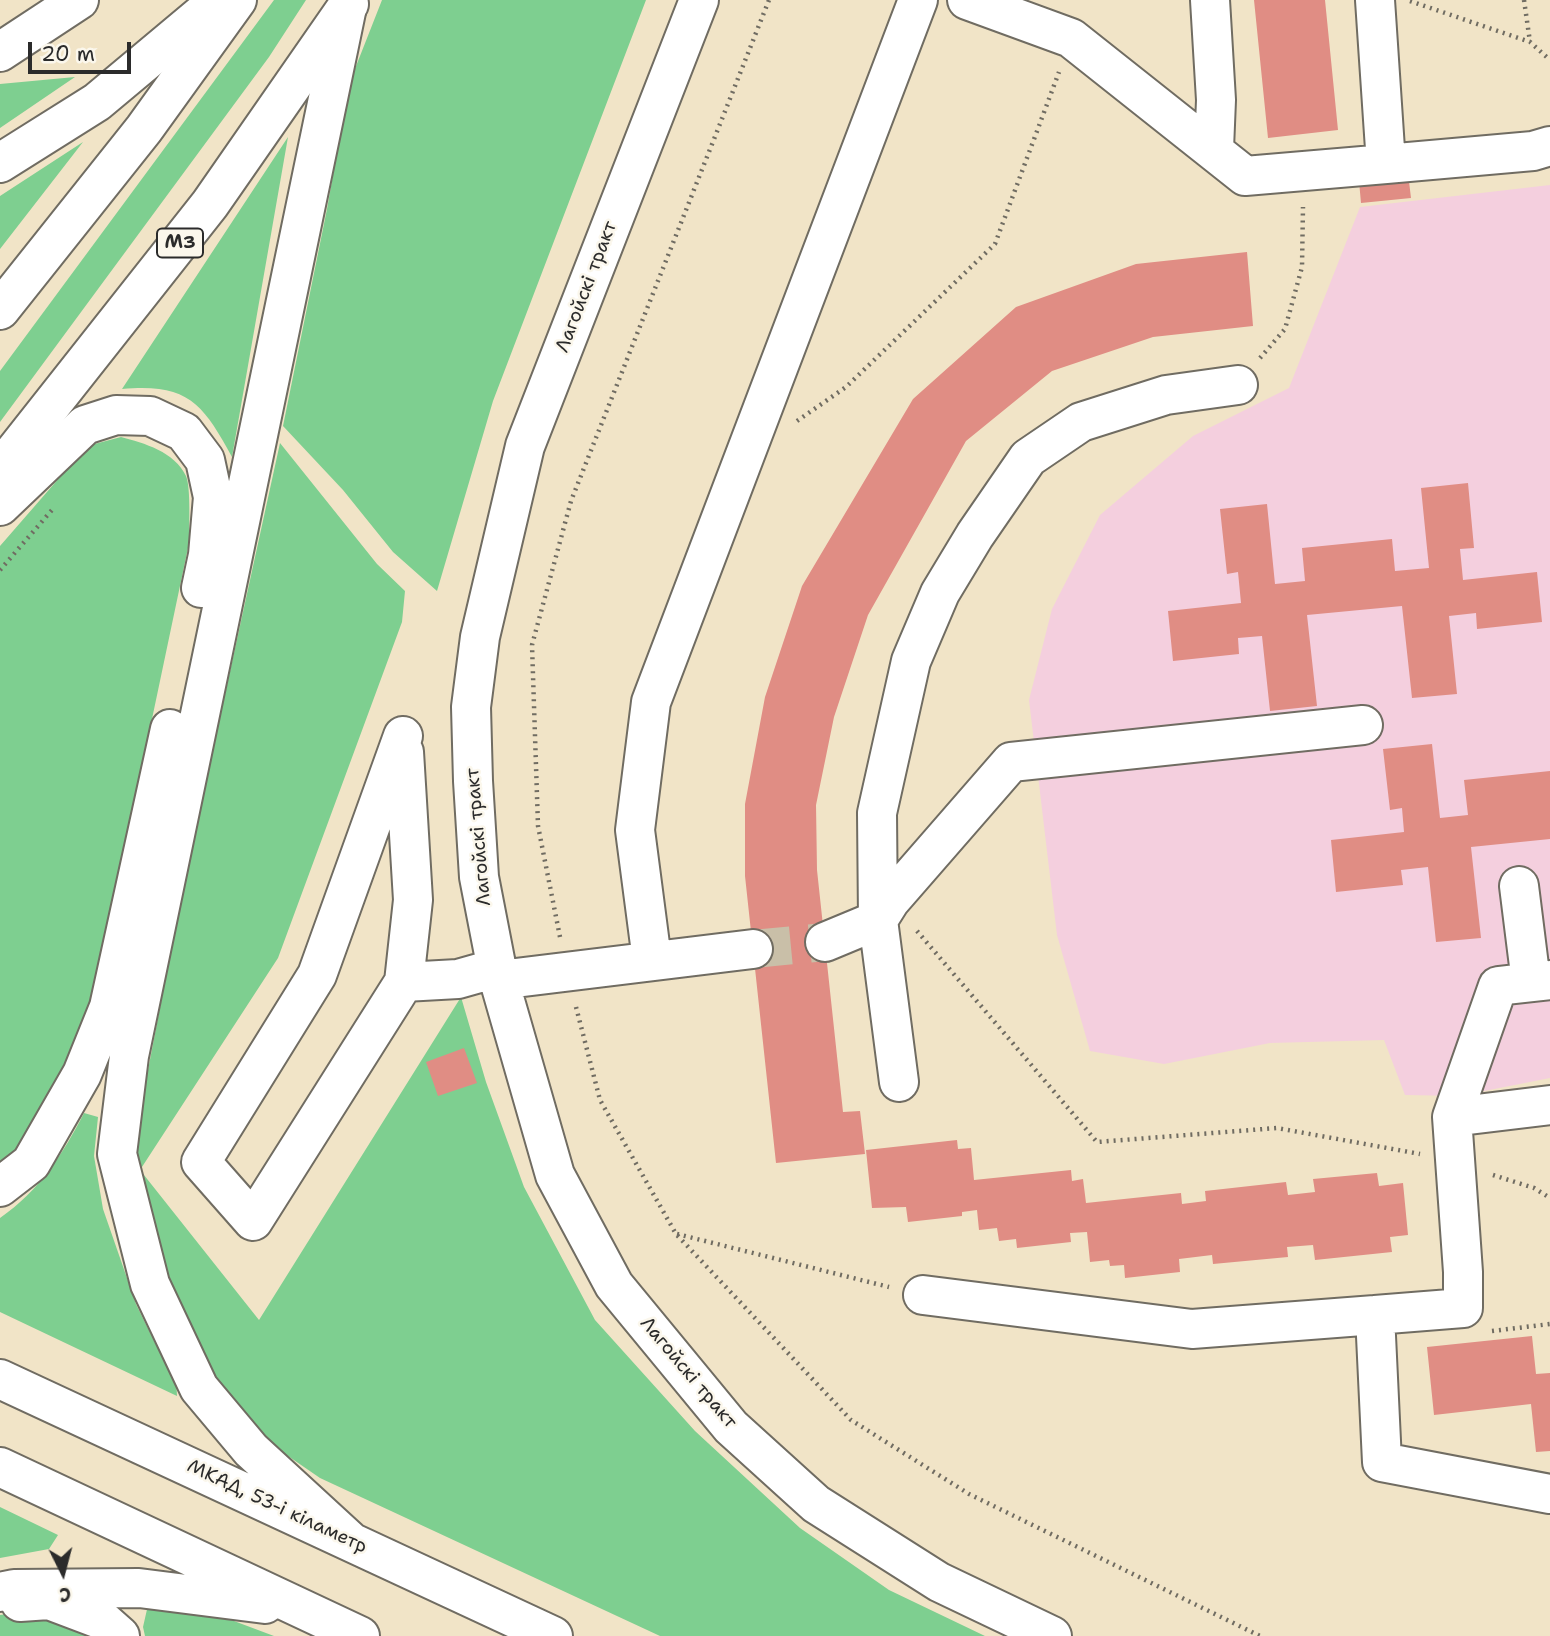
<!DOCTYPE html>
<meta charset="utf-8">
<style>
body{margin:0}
#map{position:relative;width:1550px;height:1636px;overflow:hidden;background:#f1e4c7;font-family:"Shantell Sans",sans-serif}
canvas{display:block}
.north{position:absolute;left:28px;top:1538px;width:70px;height:70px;-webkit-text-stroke:5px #fbf7ec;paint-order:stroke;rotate:174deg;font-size:19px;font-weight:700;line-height:28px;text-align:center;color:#2b2b2b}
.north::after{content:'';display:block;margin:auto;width:24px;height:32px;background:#2b2b2b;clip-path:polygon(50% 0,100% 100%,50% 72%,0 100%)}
.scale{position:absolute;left:28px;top:42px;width:103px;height:32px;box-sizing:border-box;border:4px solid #2b2b2b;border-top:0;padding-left:9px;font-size:21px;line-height:24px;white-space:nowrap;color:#2b2b2b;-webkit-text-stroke:5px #fbf7ec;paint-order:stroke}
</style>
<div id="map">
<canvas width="1550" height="1636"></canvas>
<div class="north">С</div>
<div class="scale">20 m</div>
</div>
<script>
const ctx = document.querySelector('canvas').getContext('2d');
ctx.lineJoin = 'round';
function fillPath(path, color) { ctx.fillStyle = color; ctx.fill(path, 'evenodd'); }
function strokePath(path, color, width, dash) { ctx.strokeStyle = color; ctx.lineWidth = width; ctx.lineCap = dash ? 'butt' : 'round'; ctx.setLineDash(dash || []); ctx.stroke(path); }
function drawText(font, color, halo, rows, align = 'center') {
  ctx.font = font + ' "Shantell Sans",sans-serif'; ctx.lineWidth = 5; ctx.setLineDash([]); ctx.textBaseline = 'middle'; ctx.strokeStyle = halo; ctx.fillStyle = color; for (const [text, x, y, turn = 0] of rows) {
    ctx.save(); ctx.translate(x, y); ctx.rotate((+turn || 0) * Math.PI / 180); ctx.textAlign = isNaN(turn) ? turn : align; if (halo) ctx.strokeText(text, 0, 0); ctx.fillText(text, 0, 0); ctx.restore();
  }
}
fillPath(new Path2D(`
 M1550 185V1078L1459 1096 1405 1095 1384 1040 1270 1043 1164 1064 1090 1051 1057 935 1029 700 1052 609 1100 515 1193 436 1289 388 1360 207Z`), '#f4cfde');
fillPath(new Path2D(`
 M274 0H306L269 57 0 422V371Z
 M382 0H646L493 401 437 591 393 552 343 490 283 426 327 209 349 84Z
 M75 77 0 128V84Z
 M288 137 232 457C203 403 187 383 122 389Z
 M83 142 0 249V196Z
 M121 437C144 443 175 452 186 476 191 487 189 529 189 543L95 990 54 1091 8 1162 0 1167V546L87 446Z
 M280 443 377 564 405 591 402 622 278 958 140 1170 259 1320 461 997 486 1082 524 1187 595 1320 695 1431 800 1528 889 1590 985 1636H660L320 1478 256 1434 182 1333 130 1164 185 877Z
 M84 1113 98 1117 94 1156 103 1209 136 1304 155 1343 176 1376 177 1396 0 1312V1218C39 1191 63 1154 84 1113Z
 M0 1507 58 1535 49 1549 0 1558Z
 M148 1605 194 1606 274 1636H145L143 1627Z
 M38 1610 94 1636H0V1615Z`), '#7ecf90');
fillPath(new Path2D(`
 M1254 0H1325L1338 130 1268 138Z
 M1407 165 1411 198 1361 203 1358 170Z
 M1247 252 1253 326 1153 337 1052 371 966 441 868 615 834 717 816 805 817 870 843 1112 860 1111 865 1154 776 1163 745 876V804L765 697 802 586 913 399 1016 307 1136 264Z
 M1468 483 1474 548 1460 549 1463 580 1537 572 1542 622 1477 629 1476 613 1449 616 1457 694 1412 698 1402 606 1307 615 1317 706 1270 711 1262 636 1238 638 1239 654 1173 661 1168 611 1241 603 1238 572 1227 574 1220 509 1267 504 1275 584 1305 581 1302 548 1392 539 1395 571 1429 568 1421 488Z
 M1432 744 1440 818 1468 815 1464 780 1550 771V839L1471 847 1481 938 1436 942 1428 867 1401 870 1403 885 1336 892 1331 840 1404 832 1402 808 1390 810 1383 749Z
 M464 1048 477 1083 438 1096 426 1062Z
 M957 1140 958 1149 971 1148 974 1180 1071 1170 1072 1181 1083 1179 1086 1203 1181 1193 1182 1204 1206 1201 1205 1191 1286 1182 1288 1195 1315 1192 1313 1179 1377 1173 1379 1186 1403 1183 1408 1235 1390 1237 1392 1252 1315 1260 1313 1245 1287 1247 1288 1257 1213 1264 1212 1255 1179 1259 1180 1272 1125 1278 1124 1265 1110 1266 1109 1260 1090 1262 1087 1232 1070 1233 1071 1242 1017 1248 1016 1239 999 1241 997 1228 979 1230 977 1210 962 1212V1216L908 1222 906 1207 872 1208 866 1150Z
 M1532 1336 1536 1374 1550 1373V1451L1536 1452 1531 1404 1434 1415 1427 1347Z`), '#e08d84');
strokePath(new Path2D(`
 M753 949 825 942`), '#c9bfa8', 38, [38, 19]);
const minor = new Path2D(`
 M699 0 525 446 480 637 471 707 473 781 479 877 499 980 555 1175 614 1285 731 1427 816 1504 939 1582 1052 1636
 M967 0 1071 38 1245 176 1386 164 1375 0
 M1210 0 1216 100 1214 149
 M0 52 79 0
 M1386 164 1533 151 1550 146
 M1238 385 1166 395 1081 422 1028 458 975 535 940 593 911 661 877 813 878 920 890 901 1011 762 1363 725
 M403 736 317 975 201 1162 253 1221 404 982 458 979 497 968
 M1519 886 1531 982
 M825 942 878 920 899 1082
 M652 960 635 830 651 702 918 0
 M499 980 753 949
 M404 982 413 900 404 752
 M1452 1117 1550 1105
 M923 1295 1192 1329 1375 1315 1382 1462 1550 1494
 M1375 1315 1463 1308V1272L1452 1117 1498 986 1550 980
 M20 1602 49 1600 102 1620 120 1636`);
const major = new Path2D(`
 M0 310 144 129 237 0
 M0 470 210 204 349 4`);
const highway = new Path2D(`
 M347 7 129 1056 117 1154 150 1284 199 1388 251 1450 349 1540
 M0 163 97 102 219 0
 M0 506 85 425 116 415 150 416 184 432 205 460 213 497 208 555 201 588
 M0 1187 31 1163 82 1074 109 1007 170 729
 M0 1379 553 1636
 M0 1467 360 1636
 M0 1592 14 1589 139 1588 265 1604`);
strokePath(minor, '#706c62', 42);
strokePath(major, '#706c62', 42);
strokePath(highway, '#706c62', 42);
strokePath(new Path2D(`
 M1524 0 1530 42
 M1410 1 1530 42 1550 60
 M1260 358 1285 329 1302 267 1303 207
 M797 421 846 387 995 244 1059 72
 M0 570 52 510
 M917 931 1097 1142 1277 1128 1420 1154
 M560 937 538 826 532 645 571 501 769 0
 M576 1007 600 1100 676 1234 851 1420 969 1494 1260 1636
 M1493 1175 1534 1188 1550 1198
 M677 1234 889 1287
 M1492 1331 1550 1324`), '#706c62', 4.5, [2, 5]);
strokePath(minor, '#fff', 38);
strokePath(major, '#fff', 38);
strokePath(highway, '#fff', 38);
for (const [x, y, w] of [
 [180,243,46]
]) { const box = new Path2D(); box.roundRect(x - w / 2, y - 14.5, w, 29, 5); ctx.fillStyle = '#fbf7ec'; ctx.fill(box); strokePath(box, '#2b2b2b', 2); }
drawText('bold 18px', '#2b2b2b', null, [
 ["М3",180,243]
]);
drawText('19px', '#2b2b2b', '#fbf7ec', [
 ["Лагойскі тракт",587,287,-69],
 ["Лагойскі тракт",479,837,-95],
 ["Лагойскі тракт",688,1373,50],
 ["МКАД, 53-і кіламетр",277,1507,25]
]);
</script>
